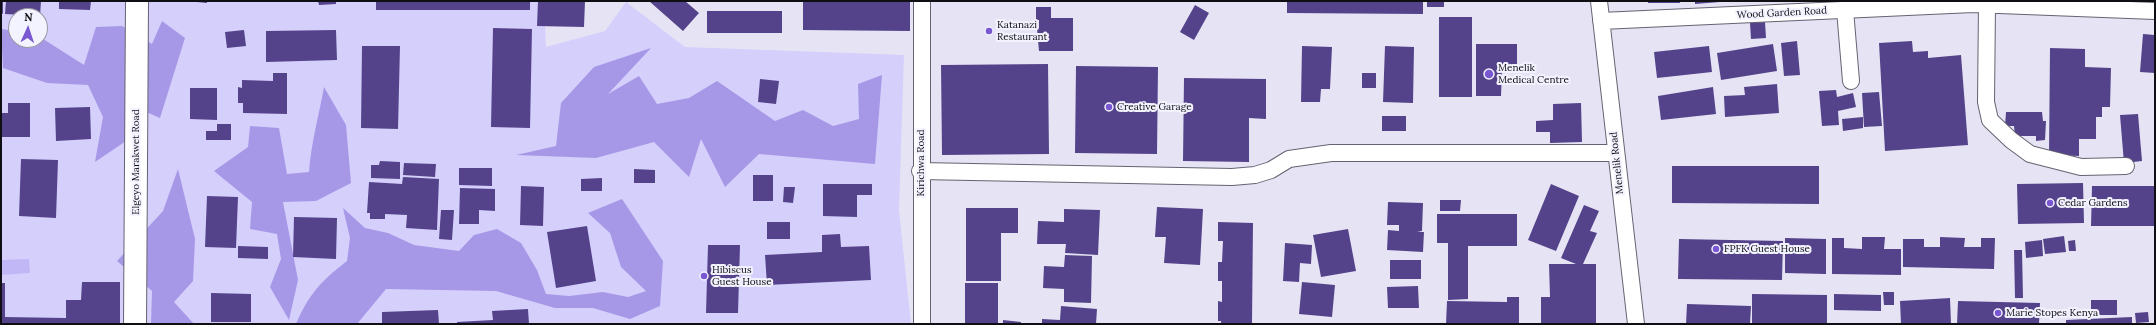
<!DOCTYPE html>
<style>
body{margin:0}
#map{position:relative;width:2156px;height:325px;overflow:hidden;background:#e6e4f4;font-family:Lora,serif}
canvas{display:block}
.frame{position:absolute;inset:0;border:2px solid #0f0e13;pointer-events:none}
.north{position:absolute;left:8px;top:8px;width:40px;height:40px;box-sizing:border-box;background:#f3f2ff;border:1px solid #9897a1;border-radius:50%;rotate:3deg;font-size:11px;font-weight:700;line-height:16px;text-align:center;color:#0f0e13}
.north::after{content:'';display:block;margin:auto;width:14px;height:18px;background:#7857d1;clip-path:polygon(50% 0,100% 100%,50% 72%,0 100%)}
</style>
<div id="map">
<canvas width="2156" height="325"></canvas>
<div class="frame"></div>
<div class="north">N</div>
</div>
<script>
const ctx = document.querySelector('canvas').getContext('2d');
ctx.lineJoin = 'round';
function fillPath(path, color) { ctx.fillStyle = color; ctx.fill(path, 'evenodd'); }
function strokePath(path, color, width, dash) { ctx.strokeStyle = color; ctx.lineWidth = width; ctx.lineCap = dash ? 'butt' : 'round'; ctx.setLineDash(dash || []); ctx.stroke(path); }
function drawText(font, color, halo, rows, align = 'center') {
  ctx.font = font + ' Lora,serif'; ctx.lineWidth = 4; ctx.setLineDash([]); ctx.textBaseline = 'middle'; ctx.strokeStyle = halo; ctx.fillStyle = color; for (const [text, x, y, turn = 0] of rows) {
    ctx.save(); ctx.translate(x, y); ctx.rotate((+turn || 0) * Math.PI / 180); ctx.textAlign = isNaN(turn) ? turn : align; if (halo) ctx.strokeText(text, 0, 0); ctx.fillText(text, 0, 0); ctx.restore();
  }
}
fillPath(new Path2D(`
 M1 1H544L546 47 605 31 626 2 685 47 904 55 899 210 911 324H1ZM16 16H40V40H16Z`), '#d5cffc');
fillPath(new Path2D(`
 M162 21 185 38 160 118 125 103 126 141 95 162 103 117 88 85 47 83 3 68 1 29 16 31V40H40V37L84 65 96 27 122 26 152 44Z
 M651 48 608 94 639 76 657 104 689 98 717 81 775 121 803 110 833 126 859 119 858 84 882 75 875 164 759 154 725 187 701 139 689 177 654 142 596 158 516 155 556 146 561 103 594 67Z
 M324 87 346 125 351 183 316 201 283 202 298 280 289 320 270 287 281 259 277 234 250 229 252 202 214 171 248 147 250 126 279 128 287 174 309 172C311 143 319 115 324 87Z
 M178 169 195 239 193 281 174 302 194 324H151L152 291 117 261 163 211Z
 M622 199 663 261 660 306 630 319 593 308H555L496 291 386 289 357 324H296C309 294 321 281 347 261L350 238 343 208 365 228 388 233 414 245 459 251 474 235 497 229 521 243 537 270 546 294 569 296 603 292 628 297 646 291 621 267 610 233 588 213Z`), '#a798e7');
fillPath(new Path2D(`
 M29 259 30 273 1 275V260Z`), '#c1b6f6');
fillPath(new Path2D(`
 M1 1H3V14L1 13Z
 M6 1H41L40 16 5 14Z
 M59 1H91L90 10 59 9Z
 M197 1H207V3L197 2Z
 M318 1H336V4L319 5Z
 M376 1H530V10H376Z
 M538 1H585L584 27 537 26Z
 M649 1H685L699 13 683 31Z
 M803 1H910V31L803 30Z
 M1287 1H1423V14L1287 13Z
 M1427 1H1444V7H1427Z
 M1648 1H1680V3H1648Z
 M1695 1H1720V2L1695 4Z
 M1195 5 1209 13 1194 40 1180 32Z
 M1036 7H1051V18H1073V51H1039L1037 28H1039V20H1036Z
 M707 11H782V33H707Z
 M1439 17H1472V97H1439Z
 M1765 22 1766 38 1751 39 1750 23Z
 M493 28 532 29 530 128 491 127Z
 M244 30 246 46 227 48 225 32Z
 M336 30 337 60 266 62V31Z
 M2143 34 2155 35V73L2140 72Z
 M1797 41 1800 75 1784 76 1781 43Z
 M1912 41 1913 52 1928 51V58L1961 55 1968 145 1885 151 1879 43Z
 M1476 44H1517V69H1502L1501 96H1476Z
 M1773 44 1777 71 1721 80 1717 53Z
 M362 46H400L398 129 361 128Z
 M1302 46 1332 47 1330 89H1321L1320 102H1301Z
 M1385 46 1414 47 1413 103 1383 102Z
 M1709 46 1712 72 1657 78 1654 52Z
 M2050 48 2085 49V67L2111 68 2110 107H2102V117H2096V139H2079V156L2049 155Z
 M1048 64 1049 154 942 155 941 65Z
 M1076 66 1158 67 1157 154 1075 153Z
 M273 73H287V114L243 113V103H238V87L242 88V80L273 81Z
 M1362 73H1376V88H1362Z
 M1184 78 1266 79V119L1249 118V162L1183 161Z
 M760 79 779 81 776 104 758 102Z
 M1777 84 1779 113 1725 117 1724 96 1745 95 1744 87Z
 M1713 87 1716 114 1661 120 1658 96Z
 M190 88H217V120L190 119Z
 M1836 90 1837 97 1853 93 1856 107 1838 111 1839 125 1822 126 1819 91Z
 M1879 92 1882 126 1864 127 1862 93Z
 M8 103H30V137H1V113H8Z
 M1581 103 1582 142 1550 143V132H1536V121L1553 120V104Z
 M90 107 91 139 56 141 55 108Z
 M2006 112H2042L2043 121H2046L2045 140 2036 141V136H2015L2014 126H2005Z
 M2138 114 2142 161 2124 163 2120 115Z
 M1382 116H1406V131H1382Z
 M1863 117V128L1843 131 1842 119Z
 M217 124H231V140H206V131H217Z
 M21 159 58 160 56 218 19 216Z
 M380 161 400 162V179L371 178V165H379Z
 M404 163 436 164 435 177 403 175Z
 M1672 166H1819V204L1672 203Z
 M459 168H492V186L459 185Z
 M634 169 655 170V183H634Z
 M753 175H773V201H753Z
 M403 177 439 179 437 230 406 228 407 215 385 214V219H370V213H367L369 182 402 184Z
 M602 178V191H581V179Z
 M2083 183 2084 223 2018 224 2017 184Z
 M823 184H872V195H857V217L823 216Z
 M1551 184 1579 196 1556 251 1528 240Z
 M521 186 544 187 543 226 520 225Z
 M2092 186H2155V226H2091Z
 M784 187H795L793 203 783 202Z
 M460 188 495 189V211L479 210V224H459Z
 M207 196 238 197 236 248 205 247Z
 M1440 200H1461L1460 211H1440Z
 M1388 202 1423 203 1422 231 1417 232H1424L1423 252 1387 250 1388 230 1399 231V225H1387Z
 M1584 205 1599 211 1590 231 1597 233 1583 264H1596V324H1541V297H1550L1549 264H1576L1561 258Z
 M1157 207 1203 209 1200 265 1164 263 1166 237H1155Z
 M966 208H1018V233H1001V281H966Z
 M1064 209 1100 210 1098 255 1065 253 1066 244H1037L1038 221 1064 222Z
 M441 210H454L452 240 439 239Z
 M1437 214H1517V246H1468V299L1448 300V243H1437Z
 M294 217 337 218 336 259 293 257Z
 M767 222H790V239H767Z
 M1218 222 1253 223 1252 324H1221V321H1218V301L1222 302V281H1218V262H1222L1223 241H1218Z
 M587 226 596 281 556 288 547 232Z
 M1348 229 1356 271 1321 277 1313 235Z
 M840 234 841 247 869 246 871 280 767 285 765 255 822 252V235Z
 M2064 236 2066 252 2045 254 2043 239Z
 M1862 237H1885L1884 249H1901V275L1832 274V238H1844V248L1862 249Z
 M1940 237 1965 238 1964 247H1981V238H1995L1994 269 1903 267V239H1924V247H1940Z
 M1785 238 1826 239V274L1785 273Z
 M1679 239 1783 241 1782 280 1678 279Z
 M2042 240 2043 256 2026 258 2025 242Z
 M2075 240 2076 251H2069L2068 241Z
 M1285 243 1312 245 1311 264 1300 263 1299 282 1283 281Z
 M708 245H740L738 313H706Z
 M238 246 268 247V259L238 258Z
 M2014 250H2022L2023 298H2015Z
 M1065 255 1092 256 1091 303 1064 302V289L1043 288 1044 266 1064 267Z
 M1390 260H1421V279H1390Z
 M82 282H120V324H1V283H5V317L66 318V300H81Z
 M1302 282 1335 285 1332 317 1299 314Z
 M965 283H998V324H965Z
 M1418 286 1419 308H1388L1387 287Z
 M1883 292H1894V305H1884Z
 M211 293 251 294V322H211Z
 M1752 294 1827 295V324H1752Z
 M1834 294 1881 295V311L1834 310Z
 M1507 297H1519V324H1446L1447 301 1507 302Z
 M1950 298 1951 324H1901L1900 301Z
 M2091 300H2117V315H2091Z
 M1958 301 2040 303 2039 324H1957Z
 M1687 304 1751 306 1750 324H1686Z
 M1061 306 1097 309 1096 324H1042V319L1060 320Z
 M528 309 529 324H457V322L493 320 492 311Z
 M438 310 439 324H382V312Z
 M2148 312 2149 322 2136 323 2135 313Z
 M2132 317V324H2066V320Z
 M1003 320 1021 322V324H1003Z`), '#54438a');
const street = new Path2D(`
 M1599 1 1636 324
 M1987 4 1986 102 1990 120 2011 140 2030 154 2081 167 2126 166
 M1845 10 1851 81
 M1601 21 1973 4 2155 11
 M920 171 1232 177 1255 175 1271 170 1289 159 1331 153H1616
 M922 324V1`);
const secondary = new Path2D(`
 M135 324 137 1`);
strokePath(street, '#656371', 18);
strokePath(secondary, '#656371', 24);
strokePath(street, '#fff', 16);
strokePath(secondary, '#fff', 22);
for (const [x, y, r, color] of [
 [989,31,4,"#7857d1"],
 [1489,74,5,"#7857d1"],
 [1109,107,4,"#7857d1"],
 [2050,203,4,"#7857d1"],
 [1716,249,4,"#7857d1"],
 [704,276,4,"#7857d1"],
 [1998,313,4,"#7857d1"]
]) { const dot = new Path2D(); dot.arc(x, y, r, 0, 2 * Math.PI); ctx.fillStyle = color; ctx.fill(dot); strokePath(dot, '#f3f2ff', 1.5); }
drawText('10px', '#0f0e13', '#f3f2ff', [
 ["Wood Garden Road",1782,13,-3],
 ["Elgeyo Marakwet Road",136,162,-90],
 ["Kirichwa Road",921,163,-90],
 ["Menelik Road",1617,163,-96]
]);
drawText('10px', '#0f0e13', '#f3f2ff', [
 ["Katanazi",997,25],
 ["Restaurant",997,37],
 ["Menelik",1498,68],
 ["Medical Centre",1498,80],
 ["Creative Garage",1117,107],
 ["Cedar Gardens",2058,203],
 ["FPFK Guest House",1724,249],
 ["Hibiscus",712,270],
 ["Guest House",712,282],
 ["Marie Stopes Kenya",2006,313]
], 'left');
</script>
